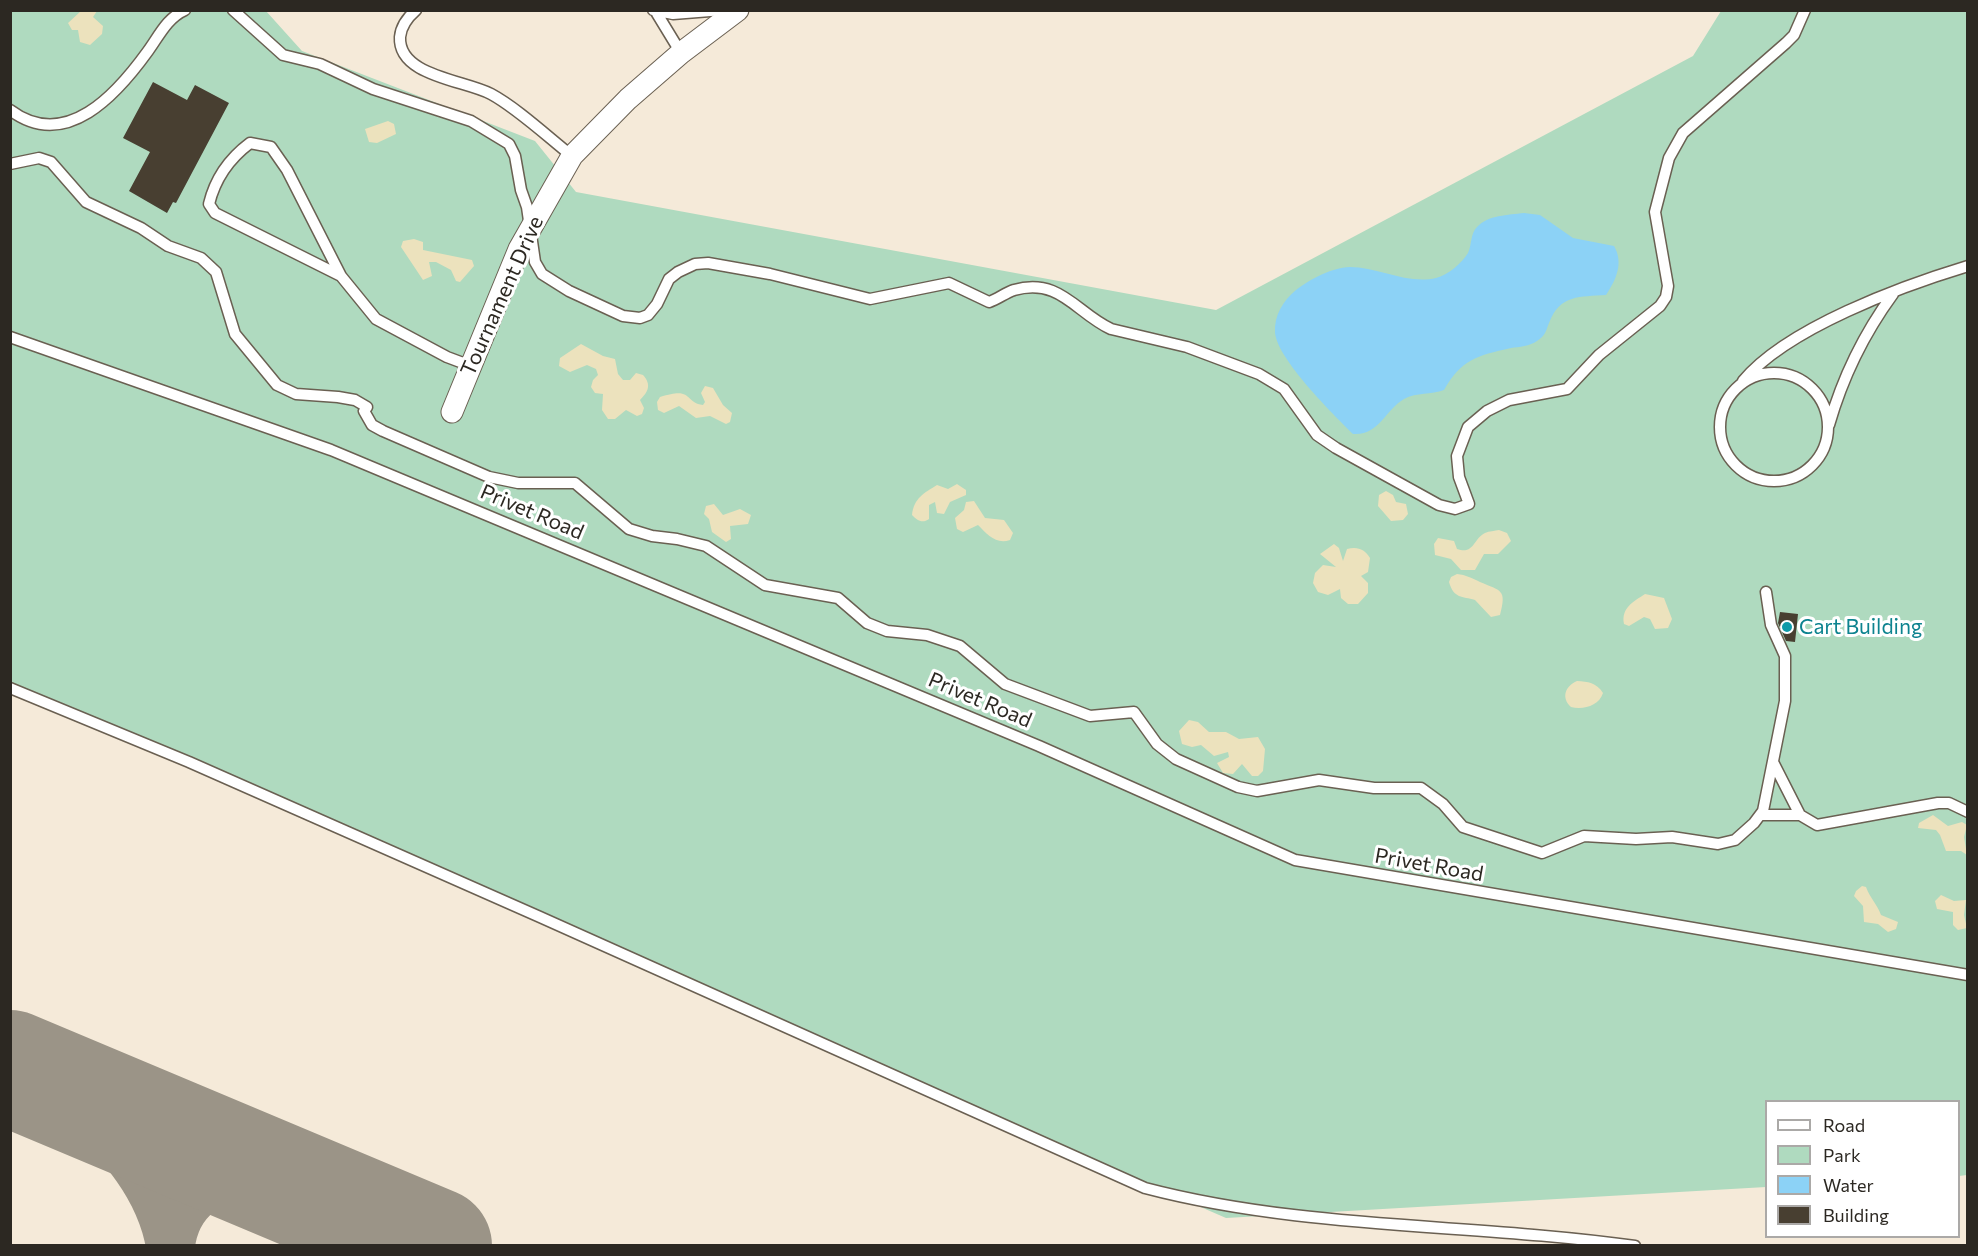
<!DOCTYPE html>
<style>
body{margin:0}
#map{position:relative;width:1978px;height:1256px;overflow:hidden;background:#f5ead9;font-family:Commissioner,sans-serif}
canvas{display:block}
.frame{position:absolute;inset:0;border:12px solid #2c2822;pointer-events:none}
.legend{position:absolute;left:1765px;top:1100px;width:195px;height:138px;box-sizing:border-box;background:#fff;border:2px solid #aba9a7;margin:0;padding:8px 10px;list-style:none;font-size:18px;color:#2c2822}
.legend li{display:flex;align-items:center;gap:12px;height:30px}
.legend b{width:30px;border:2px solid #aba9a7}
</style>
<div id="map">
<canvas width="1978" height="1256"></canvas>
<div class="frame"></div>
<ul class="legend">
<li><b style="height:8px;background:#fff"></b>Road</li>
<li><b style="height:16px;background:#afdabf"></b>Park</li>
<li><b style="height:16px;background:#8cd2f6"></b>Water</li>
<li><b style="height:16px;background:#483f31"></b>Building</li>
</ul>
</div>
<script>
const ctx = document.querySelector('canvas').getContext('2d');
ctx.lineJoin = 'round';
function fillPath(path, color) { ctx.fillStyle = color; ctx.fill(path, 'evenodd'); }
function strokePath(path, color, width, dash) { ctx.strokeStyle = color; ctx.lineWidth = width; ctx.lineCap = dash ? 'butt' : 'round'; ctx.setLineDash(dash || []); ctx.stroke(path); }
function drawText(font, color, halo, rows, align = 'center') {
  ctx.font = font + ' Commissioner,sans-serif'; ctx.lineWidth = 6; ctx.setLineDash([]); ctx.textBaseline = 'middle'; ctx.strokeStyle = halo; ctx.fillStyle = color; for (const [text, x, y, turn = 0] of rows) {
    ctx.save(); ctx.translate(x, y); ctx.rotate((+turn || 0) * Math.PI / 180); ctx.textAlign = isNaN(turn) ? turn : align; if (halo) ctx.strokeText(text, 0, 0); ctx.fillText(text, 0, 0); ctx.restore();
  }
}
fillPath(new Path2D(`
 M10 11H266L302 51 535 141 576 192 1216 310 1693 56 1721 11H1967V1175L1959 1176 1958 1102H1766V1187L1226 1218 11 690Z`), '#afdabf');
fillPath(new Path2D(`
 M81 11H97L93 17 103 26 102 34 90 45 80 42 78 30H72L68 23Z
 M388 121 394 124 396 134 377 143 369 142 365 129Z
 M414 239 423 242V250L472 260 474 266 460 282 456 281 451 270 436 262H429L432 276 423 280 401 247 403 241Z
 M581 344 603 356 615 359 618 374 623 380H630L636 373 643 375C652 385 648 392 640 400L644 408 642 414 637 416 626 410 615 419H608L602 410 603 394 595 393 591 387 593 380 598 375 596 369 587 365 570 372 559 366 560 358Z
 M705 386 713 388 723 405 732 413 730 422 726 424 710 416 696 418 679 406 664 413 658 410 657 402 660 397C694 386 683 402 703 405L705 402 701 393Z
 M957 484 966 490V495L950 502 944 514 937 513 935 502 929 505V519C922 524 917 520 912 515 914 498 924 493 937 485L948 489Z
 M1386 491 1393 495 1396 502 1406 504 1408 514 1403 520 1391 521 1378 506 1379 495Z
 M974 501 985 518 1004 520 1013 533 1010 540C996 545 987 534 978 525L963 532 957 529 955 518 964 510 966 502Z
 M714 504 723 515 740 509 751 515 748 524 730 526 731 539 726 542 712 532 709 519 704 514 706 506Z
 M1499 530 1507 533 1511 541 1498 554H1484L1475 570H1461L1451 559 1435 555 1434 544 1438 538 1454 541 1457 549C1474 555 1473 539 1485 533 1489 531 1495 531 1499 530Z
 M1334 544 1339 548 1343 561 1347 549C1357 546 1365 549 1370 558L1368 572 1361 576 1368 583V593L1358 604H1348L1341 598 1340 589 1328 595 1318 592 1313 583 1315 573 1323 565 1336 567 1320 554Z
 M1457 574C1466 575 1472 578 1480 582 1501 591 1507 589 1500 615L1491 617 1475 600C1462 596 1454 599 1449 582L1451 577Z
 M1645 594 1664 598 1672 619 1668 628 1655 629 1650 619 1644 617 1629 626 1624 624C1621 608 1633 602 1645 594Z
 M1577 681C1588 682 1596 682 1603 693 1599 706 1583 710 1571 707 1561 698 1565 686 1577 681Z
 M1189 720 1198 722 1209 732H1226L1239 739 1258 737 1265 749 1263 771 1258 776H1252L1242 764 1233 774 1223 773 1217 763 1229 757 1228 752 1214 756 1201 745 1192 747 1182 744 1179 731Z
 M1933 815 1948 826 1962 822 1967 825 1964 837 1967 855 1961 851H1946L1940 835 1936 830 1918 828 1919 823Z
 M1862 886 1866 887C1870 898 1877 904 1881 915L1898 922 1896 929 1888 932 1878 924 1864 922 1863 906 1854 896 1856 891Z
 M1941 895 1954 901 1966 900 1964 915 1967 928 1958 930 1953 925V912L1937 909 1935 901Z`), '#ece2bd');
fillPath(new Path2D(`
 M1524 213 1540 215 1573 238 1614 246C1624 263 1616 280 1606 295 1580 297 1560 294 1549 323 1546 331 1545 336 1537 341 1530 346 1519 347 1511 348 1476 356 1462 359 1444 390 1431 395 1417 392 1404 399 1385 410 1379 436 1353 434 1333 414 1278 360 1275 333 1274 315 1283 301 1296 290 1310 279 1331 268 1350 267 1378 267 1408 285 1436 278 1448 275 1462 263 1468 253 1472 245 1470 234 1477 227 1488 215 1508 215 1524 213Z`), '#8cd2f6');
strokePath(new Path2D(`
 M69 1093C112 1138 158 1181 169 1246
 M172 1246C177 1199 212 1180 253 1170`), '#9b9487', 46);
strokePath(new Path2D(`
 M10 1068 434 1246`), '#9b9487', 116);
fillPath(new Path2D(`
 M153 82 187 100 195 85 229 103 176 203 173 202 167 213 129 191 150 152 123 138Z
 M1780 612 1798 614 1795 642 1786 641 1778 623Z`), '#483f31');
const service = new Path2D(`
 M233 10 283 55 320 64 373 89 471 121 509 144 515 156 521 190 527 207 535 262 542 274 569 291 623 316 640 318 648 315 657 304 669 279 678 272 695 264 708 263 770 274 870 299 949 283 989 302C998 299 1005 293 1014 290 1060 277 1076 313 1111 329L1187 347 1259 374 1284 389 1317 435 1336 448 1439 505 1455 509 1469 504 1459 477 1457 456 1468 427 1487 411 1509 400 1567 389 1599 355 1660 306 1666 297 1668 286 1655 212 1669 158 1683 133 1786 43 1794 35 1805 10
 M416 10C408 17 401 26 400 37 398 76 464 80 491 94 517 108 548 137 572 156
 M653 10 673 14 723 10
 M656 12 681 53
 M10 110C66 152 117 94 148 51 159 36 167 18 185 10
 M10 164 39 158 51 162 86 202 141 228 168 246 201 258 216 272 235 334 277 385 296 394 338 397 355 400 367 407 364 411 372 425 383 431 489 477 518 483H575L629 529 652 536 677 539 706 546 765 585 838 598 867 623 887 631 927 635 960 646 1005 684 1090 716 1134 712 1157 744 1176 759 1238 787 1257 791 1319 780 1374 788H1421L1443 804 1463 827 1542 853 1584 836 1636 839 1672 837 1718 844 1735 840 1754 823 1763 811 1785 701V656L1771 625 1766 592
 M341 276 215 213 209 204C215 179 230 158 250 143L271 147 287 170 341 276 376 319 447 357 471 366
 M10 337 331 450 1039 746 1295 860 1968 975
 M1720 427a54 54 0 1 1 108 0a54 54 0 1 1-108 0Z
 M1743 381C1787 328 1902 286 1968 266
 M1829 425C1843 376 1863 335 1893 294
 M10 688 189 762 540 917 1145 1188C1305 1230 1472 1223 1635 1246
 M1773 762 1800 815 1817 825 1938 803H1949L1968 812
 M1760 815H1800`);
const minor = new Path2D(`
 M452 412 519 249 572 156 628 99 681 53 738 10`);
strokePath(service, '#6a6052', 13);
strokePath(minor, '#6a6052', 23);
strokePath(service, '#fff', 10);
strokePath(minor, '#fff', 21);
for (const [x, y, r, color] of [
 [1787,627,6,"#0f9aa8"]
]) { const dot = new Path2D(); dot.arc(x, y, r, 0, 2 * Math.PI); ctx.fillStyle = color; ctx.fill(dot); strokePath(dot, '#fff', 2); }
drawText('21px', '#2c2822', '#fff', [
 ["Tournament Drive",502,296,-66],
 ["Privet Road",532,512,23],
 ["Privet Road",980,700,23],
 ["Privet Road",1429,865,10]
]);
drawText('21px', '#0d838f', '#fff', [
 ["Cart Building",1799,627]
], 'left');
</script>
